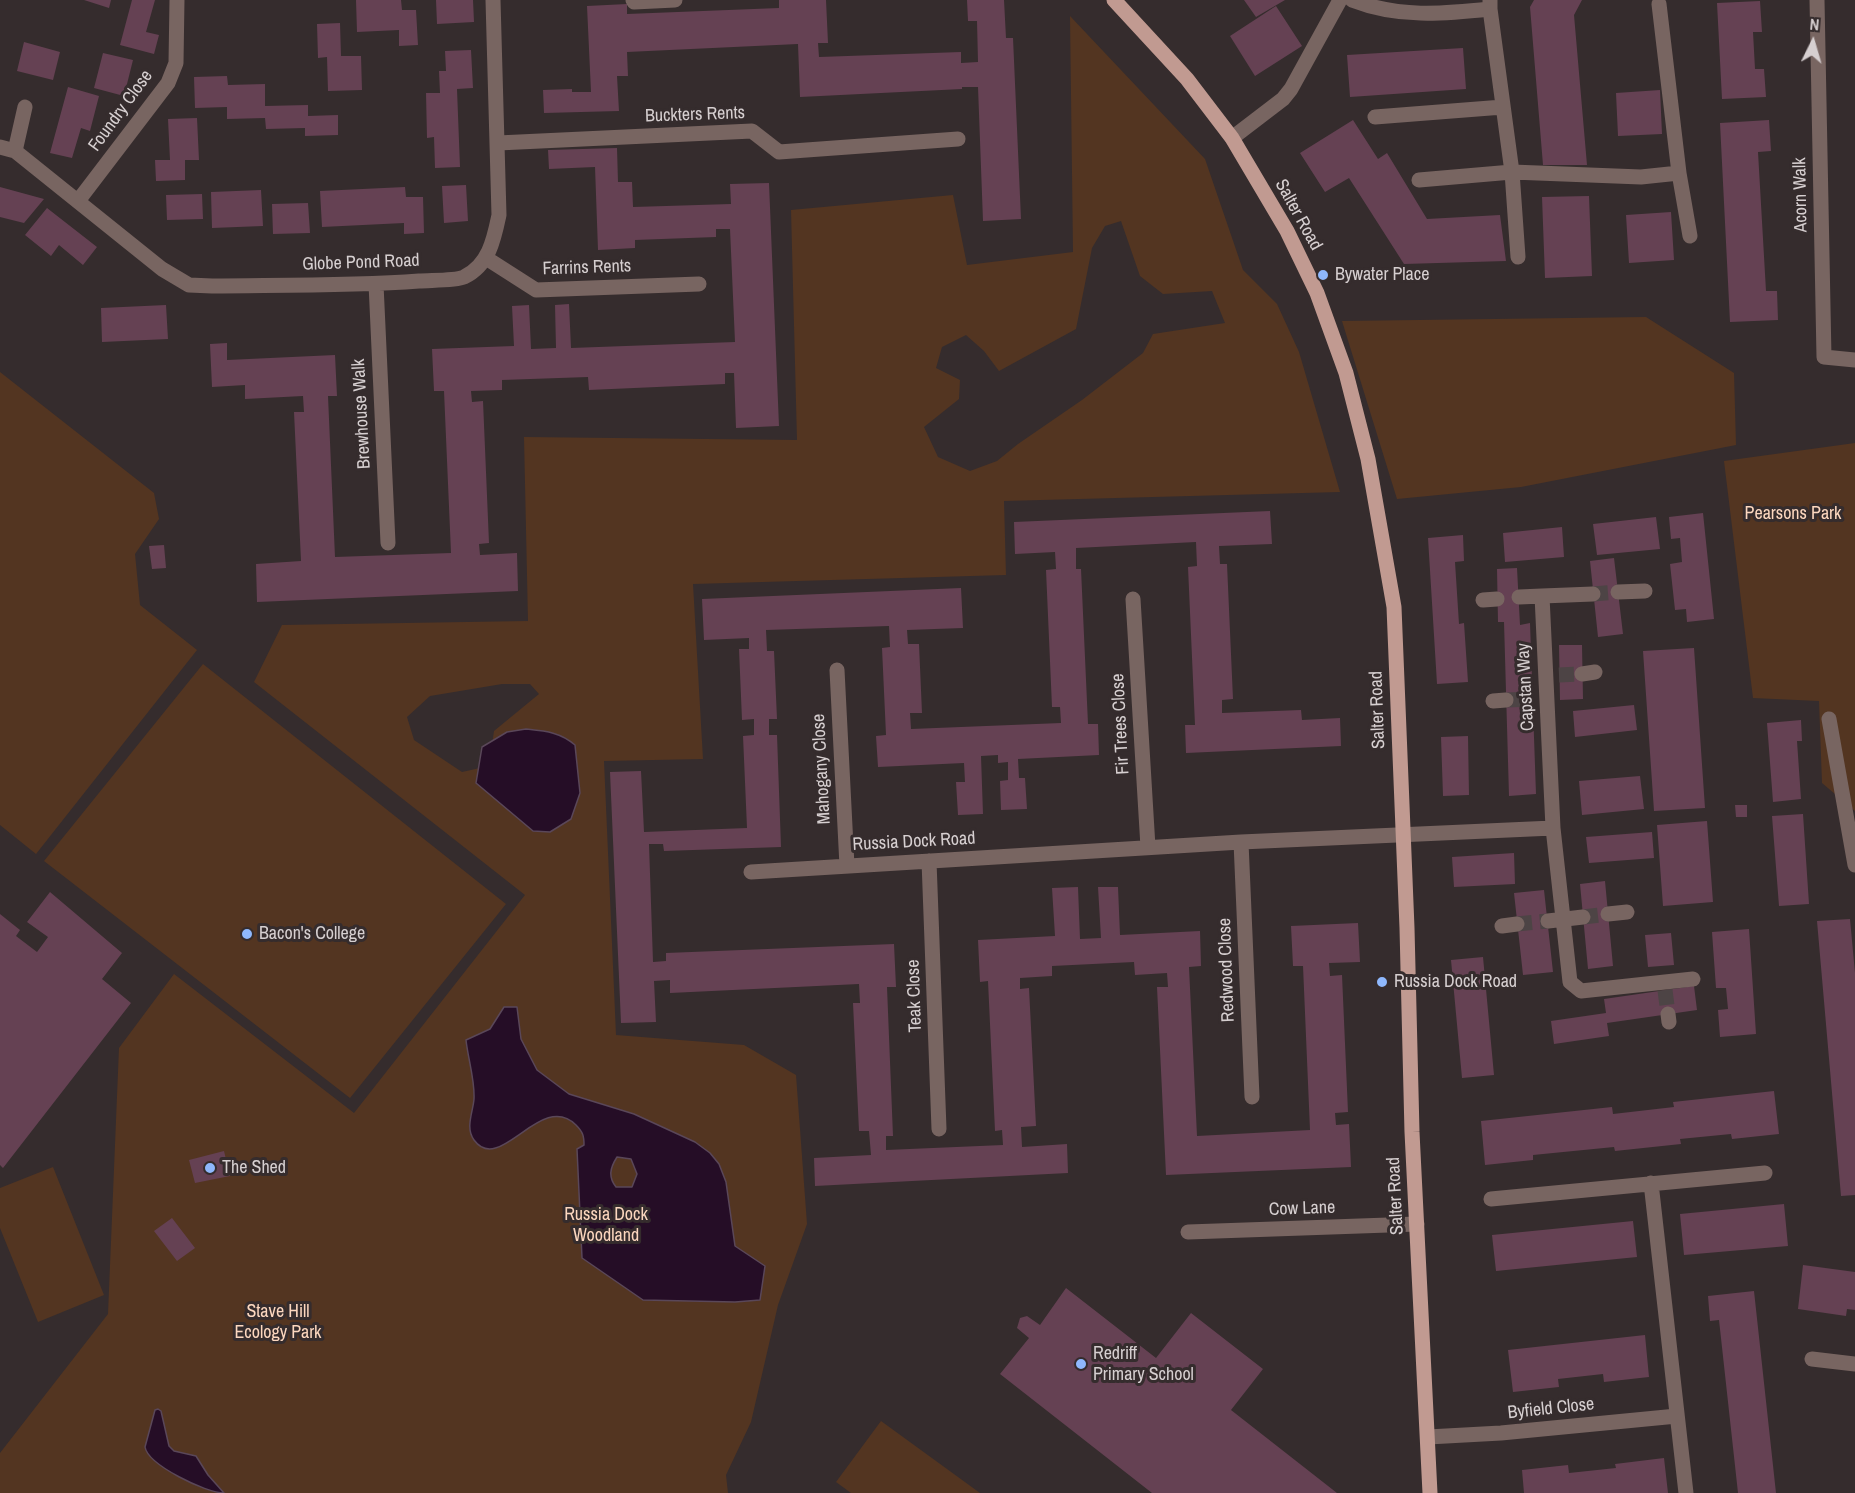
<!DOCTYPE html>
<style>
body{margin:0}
#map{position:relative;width:1855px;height:1493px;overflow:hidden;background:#352c2d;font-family:"Archivo Narrow",sans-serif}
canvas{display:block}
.north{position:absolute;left:1783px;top:12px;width:60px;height:60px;-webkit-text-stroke:4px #352c2d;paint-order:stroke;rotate:5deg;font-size:16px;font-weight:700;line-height:24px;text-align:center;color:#d6cfd0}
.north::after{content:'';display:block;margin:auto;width:21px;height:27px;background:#d6cfd0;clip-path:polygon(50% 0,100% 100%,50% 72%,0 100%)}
</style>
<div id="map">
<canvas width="1855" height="1493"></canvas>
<div class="north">N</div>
</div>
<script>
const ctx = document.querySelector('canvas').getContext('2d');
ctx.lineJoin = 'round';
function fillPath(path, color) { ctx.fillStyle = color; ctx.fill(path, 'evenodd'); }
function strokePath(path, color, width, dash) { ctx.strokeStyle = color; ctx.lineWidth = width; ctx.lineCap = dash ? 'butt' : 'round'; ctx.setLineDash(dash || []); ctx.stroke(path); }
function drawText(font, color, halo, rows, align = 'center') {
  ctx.font = font + ' "Archivo Narrow",sans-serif'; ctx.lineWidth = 6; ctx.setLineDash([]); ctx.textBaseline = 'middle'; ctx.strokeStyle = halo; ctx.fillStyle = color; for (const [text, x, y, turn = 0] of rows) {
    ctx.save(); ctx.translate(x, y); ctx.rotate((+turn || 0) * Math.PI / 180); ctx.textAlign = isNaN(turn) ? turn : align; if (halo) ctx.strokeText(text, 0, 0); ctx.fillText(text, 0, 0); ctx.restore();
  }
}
fillPath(new Path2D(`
 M1070 16 1205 159 1243 270 1277 304 1299 352 1340 492 1004 501 1006 575 693 584 703 759 604 761 616 1035 744 1045 796 1075 807 1224 778 1305 751 1422 726 1475 728 1493H0V1453L108 1314 119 1048 174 974 354 1113 525 895 254 682 282 625 528 621 524 437 797 440 791 210 953 195 967 265 1073 252ZM1121 221 1140 276 1163 294 1212 291 1225 323 1153 334 1143 353 1082 400 1018 444 997 461 970 471 938 457 924 427 959 399 960 380 936 368 942 347 966 335 984 351 999 371 1076 329 1092 248 1105 226ZM502 684H530L539 694 494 731 489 766 462 772 414 740 407 717 430 696Z
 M1646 317 1734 373 1736 445 1521 487 1397 499 1342 321Z
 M0 372 154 493 159 519 135 554 140 605 197 650 36 854 0 825Z
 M1855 443V811L1822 783 1819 701 1753 698 1724 461Z
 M203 664 506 904 350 1098 44 861Z
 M53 1167 104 1295 38 1322 0 1228V1188Z
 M881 1421 980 1493H851L836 1482Z`), '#533521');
const water = new Path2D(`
 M526 729C545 731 560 732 575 745L580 793 571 819 550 832 533 831 476 783 482 747 507 732Z
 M504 1007H517L521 1039 537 1070 569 1094 634 1114 695 1142 710 1153 719 1164 726 1182 735 1246 765 1266 760 1300 735 1302 643 1300 582 1258 577 1149 584 1145C584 1136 583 1132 576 1125 541 1090 500 1176 474 1140 465 1128 473 1112 474 1099 475 1080 468 1059 466 1040L490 1029ZM617 1157 631 1159 637 1174 632 1187H616C608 1177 610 1168 617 1157Z
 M158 1409 161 1411 169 1446 174 1451 196 1456 208 1475 224 1493C206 1493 148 1465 145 1447L155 1410Z`);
fillPath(water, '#250d26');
strokePath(water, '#5a4759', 1.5);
fillPath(new Path2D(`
 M84 0H111L109 8Z
 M132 0H155L146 32 159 35 154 54 120 45Z
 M356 0H401L402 10H416L418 45 399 46V30L357 32Z
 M436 0H473L474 22 437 24Z
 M779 0H826L828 43H818L819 57 961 52V63L978 62 977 21H968L967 0H1004L1006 38H1013L1021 219 983 221 978 87H962V89L800 97 798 44 627 52 628 76H617L619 111 544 113 543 90 572 89V92H591L587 6 627 4V14L779 8Z
 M1244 0H1285L1256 17Z
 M1534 0H1582L1574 15 1587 165H1543L1530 7Z
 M1760 1 1762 32H1753L1755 69H1764L1766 97 1722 99 1717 3Z
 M1276 6 1302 46 1255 76 1230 36Z
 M340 23 341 56H361L362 90 328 91 327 57 318 58 317 24Z
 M24 42 60 52 53 80 17 71Z
 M1463 48 1466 89 1350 97 1347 55Z
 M471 50 473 88 457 89 460 167 435 168 434 137 427 138 426 93H440L439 71H446L445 51Z
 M103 53 133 60 124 96 94 88Z
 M227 76 228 85 265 84V106L308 105V116L338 115V135L305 136V128L266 129 265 118 227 119V107L195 108 194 77Z
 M68 87 99 96 90 131 81 128 72 158 50 153Z
 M1660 90 1662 134 1618 136 1616 93Z
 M197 118 199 160H185V180L156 181 155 160H170L168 119Z
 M1353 120 1378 159 1387 153 1427 219 1500 215 1506 261 1404 264 1349 178 1325 192 1300 153Z
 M1769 120 1771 151 1758 152 1766 291H1777L1778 320 1730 322 1720 123Z
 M617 148 618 182H632L633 207 731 204 730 184 769 183 779 426 736 428 734 373H725V384L589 390 588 377 502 380V390L471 391 472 402 483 401 489 543 479 544 480 555 517 553 518 591 257 602 256 564 301 561 294 412H304L303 396 245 399V385L212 387 210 344 227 343V360L335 355 337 396H328L335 557 451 553 444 391H434L432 349 514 346 512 306 529 305 531 349 556 348 555 305 569 304 571 348 735 342 730 229H716V237L635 240V248L598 250 595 167 549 169 548 150Z
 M466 185 468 221 444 223 442 186Z
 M0 187 44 199 24 223 0 217Z
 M405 187 406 197H423L424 233 404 234V223L322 227 320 191Z
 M261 190 263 226 212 228 211 192Z
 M202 194 203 219 167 220 166 195Z
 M1589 196 1592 276 1545 278 1542 197Z
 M308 203 310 233 273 234 272 204Z
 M47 208 97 247 83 265 59 245 51 256 25 235Z
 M1671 212 1674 260 1629 263 1626 215Z
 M166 305 168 339 102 342 101 308Z
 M1270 511 1272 544 1219 546 1220 564H1227L1233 699 1222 700V713L1301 710 1302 720 1340 718 1341 746 1186 753 1185 725H1195L1188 567 1197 566 1196 542 1076 548V569H1081L1088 724H1098L1099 755 1018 759 1019 778H1025L1027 809 1001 810 1000 781 1008 780V762L998 763V755L981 756 983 814 958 815 956 782H965L964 763 878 767 876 736 886 735 882 648 890 647 889 626 766 630 767 651H774L777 719H769V735H777L781 847 664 851 663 844H649L653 962 666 961V953L894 944 896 987H887L893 1136H886V1150L1003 1145 1002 1130 995 1131 988 981 980 982 978 940 1055 936 1052 888 1078 887 1080 939 1101 938 1098 887H1118L1120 935 1200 931 1201 966 1189 967 1197 1136 1310 1130 1303 966H1293L1291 926 1358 923 1360 962 1329 963 1330 976 1342 975 1348 1112 1335 1113 1336 1125 1349 1124 1351 1167 1166 1175 1157 987H1168L1167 973 1135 975 1134 962 1052 966V976L1020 978V989L1029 988 1036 1126 1021 1127 1022 1147 1067 1144 1068 1173 815 1186 814 1158 871 1155 869 1131H859L853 1003H860L859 984 670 993V980L654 981 656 1022 621 1023 610 772 641 771 644 832 747 828 743 736 754 735V719L742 720 739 649H749V638L704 640 702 599 961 588 963 628 907 630 908 644H919L922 713H910L911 729 1061 723 1060 707H1052L1046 570 1056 569 1055 552 1015 554 1014 522Z
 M1703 513 1714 619 1687 622 1686 609 1675 610 1670 564 1682 562 1680 538 1671 539 1669 517Z
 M1656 517 1660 549 1597 555 1593 524Z
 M1562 527 1564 557 1505 562 1503 533Z
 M1463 535 1464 561 1455 562 1459 624 1464 623 1468 682 1437 684 1428 538Z
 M164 545 166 568 152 569 149 546Z
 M1614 558 1623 634 1598 637 1590 561Z
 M1517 568 1520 625 1530 623 1536 794 1509 796 1504 622H1498L1497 569Z
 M1559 645H1582L1583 699 1560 700Z
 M1694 648 1705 808 1654 811 1643 651Z
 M1634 705 1637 730 1575 737 1573 711Z
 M1801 720 1802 741H1797L1801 799 1773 802 1767 723Z
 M1468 736 1469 795 1443 796 1441 737Z
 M1640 776 1644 809 1582 815 1579 781Z
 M1735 805H1747V817H1736Z
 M1803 814 1809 904 1779 906 1772 816Z
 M1707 821 1713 902 1663 906 1657 825Z
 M1652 832 1654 858 1589 863 1586 837Z
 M1514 853 1515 884 1454 887 1452 857Z
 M1605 881 1613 966 1588 969 1580 884Z
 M1544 890 1553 972 1523 975 1514 893Z
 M50 892 122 953 102 979 131 1003 3 1168 0 1165V914L20 930 16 936 37 952 48 937 27 922Z
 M1850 919 1855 973V1195L1841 1196 1817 921Z
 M1749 929 1756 1034 1720 1037 1718 1010 1728 1009 1726 988H1716L1712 932Z
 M1671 933 1674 965 1648 967 1645 935Z
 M1483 957 1494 1075 1462 1078 1451 960Z
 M1694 986 1697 1010 1607 1023 1609 1036 1554 1044 1551 1021 1606 1013 1604 999Z
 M1774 1091 1779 1134 1732 1139 1731 1134 1680 1139 1681 1144 1615 1151 1614 1147 1533 1155V1160L1485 1165 1481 1121 1612 1107 1613 1114 1674 1107 1673 1102Z
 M224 1151 230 1176 195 1183 189 1160Z
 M1784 1204 1788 1246 1684 1255 1680 1214Z
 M172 1218 195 1248 177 1261 154 1231Z
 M1633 1221 1637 1257 1496 1271 1492 1235Z
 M1803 1265 1855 1272V1310L1847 1309 1846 1316 1798 1309Z
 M1066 1288 1156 1358 1191 1313 1263 1369 1231 1410 1337 1493H1152L1000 1374 1029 1338 1017 1328 1020 1318 1027 1316 1040 1325Z
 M1754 1291 1776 1493H1738L1719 1320 1710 1321 1708 1296Z
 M1645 1335 1649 1377 1604 1382 1603 1374 1558 1379 1559 1387 1513 1392 1508 1350Z
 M1664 1458 1668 1493H1524L1522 1470 1568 1465 1569 1473 1616 1468 1615 1464Z`), '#654153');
strokePath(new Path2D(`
 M1593 594 1618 592
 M1559 675 1582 674
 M1506 700 1533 699
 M1583 917 1608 914
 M1517 924 1548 921
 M1665 990 1668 1014`), '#4d4445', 15, [15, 8]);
strokePath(new Path2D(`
 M633 0 634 2 675 0
 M1352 0C1398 18 1443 14 1490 9V0
 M1817 0 1824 357 1855 360
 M1490 9 1512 172 1518 257
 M1375 117 1503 107
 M1232 138 1283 99 1291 89 1340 0
 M498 143 752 131 779 152 958 139
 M0 147 15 151 162 269 189 285 212 286C281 285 350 286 419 281 430 280 455 281 464 277 489 265 494 239 499 215L493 0
 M15 151 25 107
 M1679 173 1690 236
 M1419 180 1512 172 1641 177 1679 173 1659 4
 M78 201 168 83 176 63 177 0
 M486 258 536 290 699 284
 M376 284 388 543
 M1618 592 1645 591
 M1593 594 1542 596 1553 828 1570 982 1581 991 1693 979
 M1519 597 1542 596
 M1133 599 1148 847
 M1483 600 1497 599
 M837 670 847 866
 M1582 674 1595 672
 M1493 701 1506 700
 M1829 719 1855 865
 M1241 842 1252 1097
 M929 861 939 1129
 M751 872 1241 842 1553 828
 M1608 914 1627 912
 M1548 921 1583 917
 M1502 926 1517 924
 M1668 1014 1669 1022
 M1651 1183 1686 1493
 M1491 1199 1765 1173
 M1188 1232 1417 1224
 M1812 1359 1855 1364
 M1428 1437 1501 1433 1677 1416`), '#786561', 15);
strokePath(new Path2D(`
 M1114 0 1187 79 1232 138 1287 231 1317 293 1346 373 1368 459 1394 607 1407 928 1412 1132 1430 1493`), '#c19a91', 15);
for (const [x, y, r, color] of [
 [1323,275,6,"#8fb8fd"],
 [247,934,6,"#8fb8fd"],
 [1382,982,6,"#8fb8fd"],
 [210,1168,6,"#8fb8fd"],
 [1081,1364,6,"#8fb8fd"]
]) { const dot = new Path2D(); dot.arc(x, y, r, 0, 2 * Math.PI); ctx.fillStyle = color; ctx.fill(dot); strokePath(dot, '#352c2d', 2); }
drawText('18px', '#d6cfd0', '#352c2d', [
 ["Foundry Close",121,111,-54],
 ["Buckters Rents",695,115,-2],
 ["Acorn Walk",1801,195,-91],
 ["Salter Road",1298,215,61],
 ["Globe Pond Road",361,263,-2],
 ["Farrins Rents",587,268,-2],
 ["Brewhouse Walk",362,414,-93],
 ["Capstan Way",1526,687,-93],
 ["Salter Road",1378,710,-92],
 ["Fir Trees Close",1121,724,-93],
 ["Mahogany Close",822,769,-93],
 ["Russia Dock Road",914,842,-3],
 ["Redwood Close",1227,970,-92],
 ["Teak Close",915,996,-92],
 ["Salter Road",1396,1196,-93],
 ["Cow Lane",1302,1209,-2],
 ["Byfield Close",1551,1409,-6]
]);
drawText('18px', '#d6cfd0', '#352c2d', [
 ["Bywater Place",1335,275],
 ["Bacon's College",259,934],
 ["Russia Dock Road",1394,982],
 ["The Shed",222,1168],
 ["Redriff",1093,1354],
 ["Primary School",1093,1375]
], 'left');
drawText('18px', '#fcd7bf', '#352c2d', [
 ["Pearsons Park",1793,514],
 ["Russia Dock",606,1215],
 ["Woodland",606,1236],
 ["Stave Hill",278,1312],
 ["Ecology Park",278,1333]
]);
</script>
